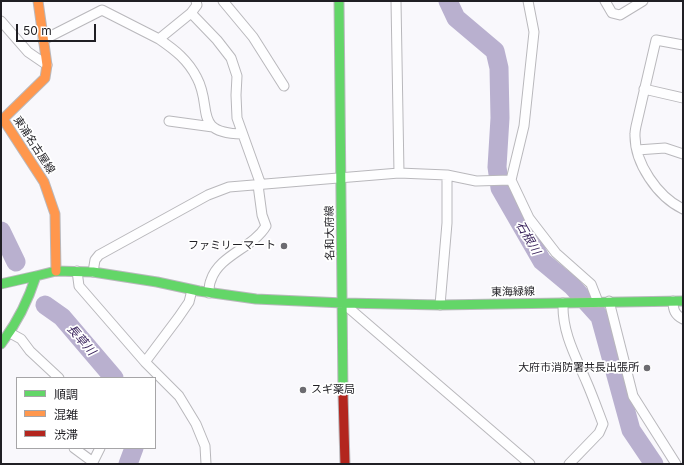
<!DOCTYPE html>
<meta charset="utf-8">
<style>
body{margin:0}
#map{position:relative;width:684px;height:465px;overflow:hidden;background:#f9f8fc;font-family:Inter,"Noto Sans JP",sans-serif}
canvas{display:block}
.frame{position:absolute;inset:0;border:2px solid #201f24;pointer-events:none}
.legend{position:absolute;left:16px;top:377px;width:140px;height:72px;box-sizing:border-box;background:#fff;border:1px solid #a6a5a7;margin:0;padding:5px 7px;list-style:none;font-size:12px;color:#201f24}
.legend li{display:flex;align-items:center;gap:8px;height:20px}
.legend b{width:20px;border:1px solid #a6a5a7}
.scale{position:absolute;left:16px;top:24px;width:80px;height:18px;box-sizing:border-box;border:2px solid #201f24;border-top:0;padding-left:5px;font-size:12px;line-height:14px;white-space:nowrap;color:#201f24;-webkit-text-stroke:3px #fff;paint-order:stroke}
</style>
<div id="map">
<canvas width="684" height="465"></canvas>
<div class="frame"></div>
<ul class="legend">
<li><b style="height:5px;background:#63d668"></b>順調</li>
<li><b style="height:5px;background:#ff974d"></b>混雑</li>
<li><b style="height:5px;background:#b3261e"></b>渋滞</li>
</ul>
<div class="scale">50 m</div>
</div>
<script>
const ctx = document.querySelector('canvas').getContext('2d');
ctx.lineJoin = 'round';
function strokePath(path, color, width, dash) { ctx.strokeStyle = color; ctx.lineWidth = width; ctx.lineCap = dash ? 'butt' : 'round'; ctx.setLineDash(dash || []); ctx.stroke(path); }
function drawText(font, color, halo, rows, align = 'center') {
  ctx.font = font + ' Inter,"Noto Sans JP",sans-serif'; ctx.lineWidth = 3.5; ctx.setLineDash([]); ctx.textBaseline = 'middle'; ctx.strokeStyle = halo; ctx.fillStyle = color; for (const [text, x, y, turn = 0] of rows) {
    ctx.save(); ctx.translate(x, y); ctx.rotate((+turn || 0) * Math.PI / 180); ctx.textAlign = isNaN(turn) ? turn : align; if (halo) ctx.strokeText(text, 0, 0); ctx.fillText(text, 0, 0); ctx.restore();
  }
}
strokePath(new Path2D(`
 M448 1 456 18 495 51 499 68 500 118 497 167 500 188 542 261 572 286 600 317 631 430 654 464
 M1 231 16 262
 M45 305 62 317 114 378
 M128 464 134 448`), '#b9b0cf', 19);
const street = new Path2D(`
 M223 1 253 37 284 86
 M396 1 399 173
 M528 1 534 32 524 126 511 180 529 218 556 253 591 284 598 302
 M605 1 612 13 620 15 643 1
 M191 13 217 40 231 58 237 76 236 95 237 118 261 185
 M1 21 28 52 47 65
 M159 39C175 50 188 60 197 78 213 108 192 133 242 134
 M43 40 102 10 159 39 191 13 197 5 196 1
 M683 45 656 40 637 122C636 126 635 130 635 134 634 163 658 197 683 209
 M644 89 683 98
 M169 121 213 127
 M637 150 665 148 683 154
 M447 175 476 181 511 180
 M77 271 79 286 145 362 179 396 196 424 205 446 206 464
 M93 272 95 260 99 255 208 195 229 187 399 173 447 175V223L440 305
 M209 293C209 289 209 284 211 280 219 255 253 248 266 226L262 215 258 185
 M609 301 633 396 676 464
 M673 301C673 310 675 315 683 319
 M343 303 530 464
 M563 303C562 333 576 357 587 383 593 397 598 411 603 424L599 433 569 464
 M10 333 21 339 30 351 59 378
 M145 362 178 318 189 302 192 290
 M74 448 93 462
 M92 464 100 448`);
const fast = new Path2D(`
 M339 1 343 394
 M1 284 36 276
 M343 303 440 305 683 301
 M1 344C17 323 28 301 36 276L56 271 93 272 157 282 199 291 256 299 343 303`);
const slow = new Path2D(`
 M38 1 47 65 45 78 3 119 44 182 55 214 56 271`);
const jam = new Path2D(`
 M343 394 345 464`);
strokePath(street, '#b9b8bc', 11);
strokePath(fast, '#b9b8bc', 11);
strokePath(slow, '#b9b8bc', 11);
strokePath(jam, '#b9b8bc', 11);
strokePath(street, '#fefeff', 9);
strokePath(fast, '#63d668', 9);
strokePath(slow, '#ff974d', 9);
strokePath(jam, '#b3261e', 9);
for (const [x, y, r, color] of [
 [284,246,4,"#6c6b70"],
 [647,368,4,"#6c6b70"],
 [303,390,4,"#6c6b70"]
]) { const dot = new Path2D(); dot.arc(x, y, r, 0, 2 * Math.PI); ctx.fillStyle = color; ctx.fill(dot); strokePath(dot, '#fff', 1.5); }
drawText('11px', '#201f24', '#fff', [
 ["東浦名古屋線",34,145,57],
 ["名和大府線",330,233,-91],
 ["東海緑線",513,292,-1]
]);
drawText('11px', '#201f24', '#fff', [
 ["ファミリーマート",276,246],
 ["大府市消防署共長出張所",639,368],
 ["スギ薬局",311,390,"left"]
], 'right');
drawText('italic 12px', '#3b255d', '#fff', [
 ["石根川",528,238,60],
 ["長草川",81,340,49]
]);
</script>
